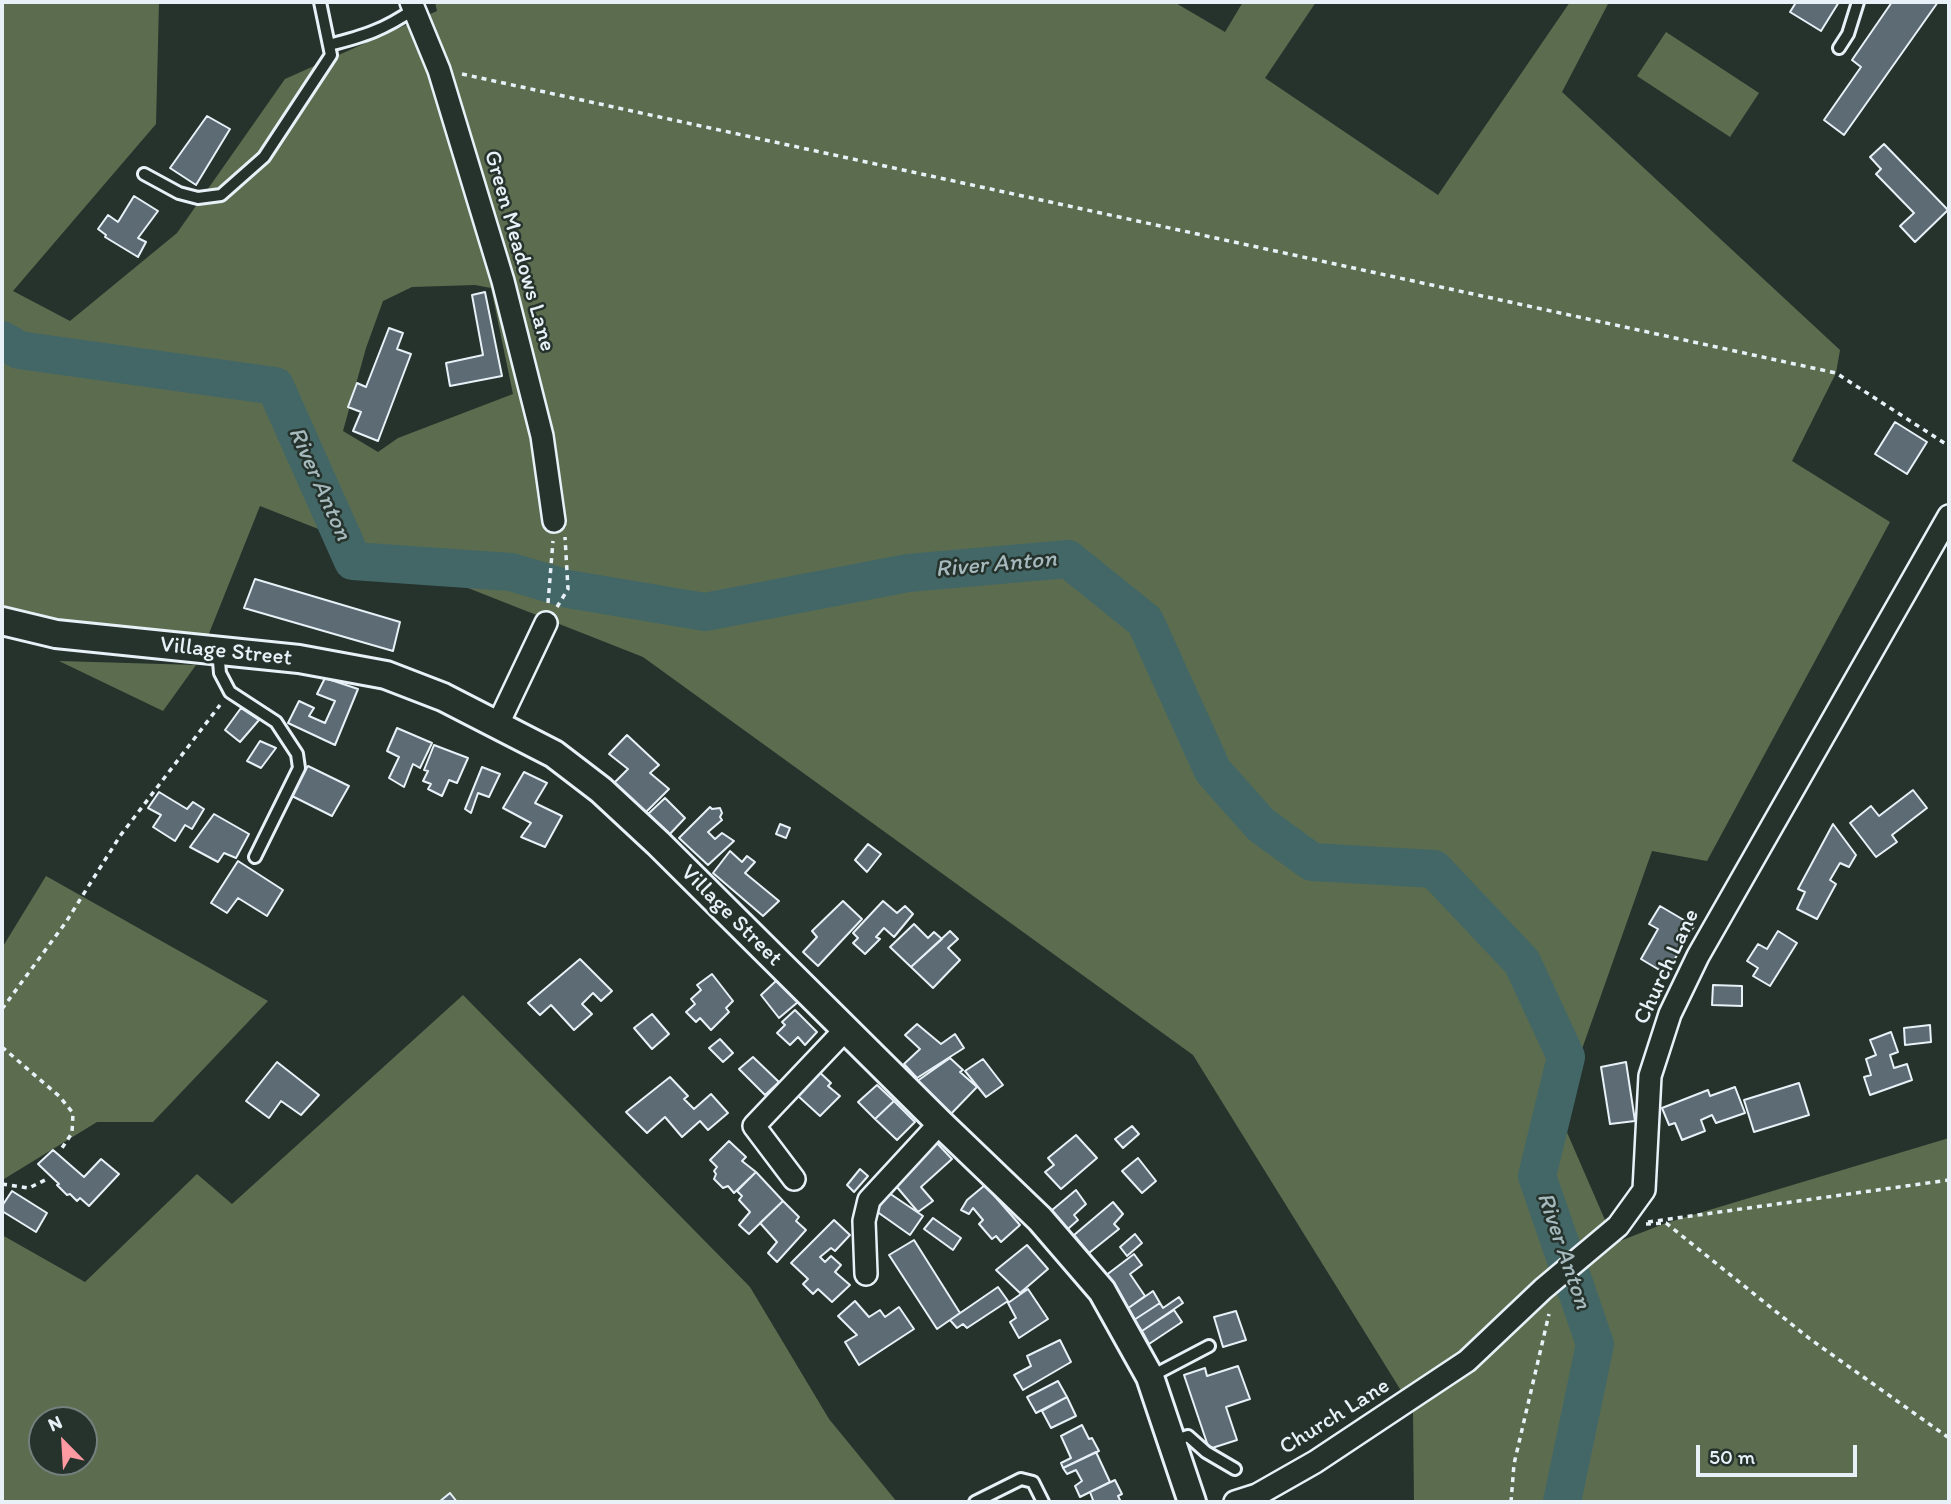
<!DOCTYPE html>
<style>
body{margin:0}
#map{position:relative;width:1951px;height:1504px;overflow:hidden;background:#26332d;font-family:Itim,sans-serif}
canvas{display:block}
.frame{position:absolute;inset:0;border:4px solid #e8f1f8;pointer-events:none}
.north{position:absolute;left:28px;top:1406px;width:70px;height:70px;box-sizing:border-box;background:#26332d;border:2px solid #747f7e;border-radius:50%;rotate:336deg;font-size:19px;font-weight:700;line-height:28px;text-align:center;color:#e8f1f8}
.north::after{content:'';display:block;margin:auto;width:24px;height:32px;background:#ff9aa2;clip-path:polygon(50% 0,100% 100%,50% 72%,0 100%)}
.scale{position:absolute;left:1696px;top:1445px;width:161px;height:32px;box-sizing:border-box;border:4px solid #e8f1f8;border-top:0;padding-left:9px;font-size:21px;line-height:24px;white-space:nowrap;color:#e8f1f8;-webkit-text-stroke:5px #26332d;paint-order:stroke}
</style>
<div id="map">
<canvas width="1951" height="1504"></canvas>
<div class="frame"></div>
<div class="north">N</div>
<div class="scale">50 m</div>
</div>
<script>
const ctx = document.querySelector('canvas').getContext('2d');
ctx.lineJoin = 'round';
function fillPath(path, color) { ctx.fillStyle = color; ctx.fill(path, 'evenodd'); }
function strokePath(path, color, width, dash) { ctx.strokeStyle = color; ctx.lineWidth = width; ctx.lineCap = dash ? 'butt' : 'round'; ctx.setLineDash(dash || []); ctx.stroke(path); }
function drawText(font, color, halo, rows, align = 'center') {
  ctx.font = font + ' Itim,sans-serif'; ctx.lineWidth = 5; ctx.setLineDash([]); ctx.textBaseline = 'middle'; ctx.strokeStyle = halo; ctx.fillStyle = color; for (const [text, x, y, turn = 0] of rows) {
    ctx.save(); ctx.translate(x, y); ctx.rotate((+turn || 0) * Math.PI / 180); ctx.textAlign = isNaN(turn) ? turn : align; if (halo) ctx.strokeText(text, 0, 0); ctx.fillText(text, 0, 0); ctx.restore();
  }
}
fillPath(new Path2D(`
 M2 2H159L156 124 13 291 70 321 177 233 285 79 437 11 435 2H1174L1225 32 1243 2H1316L1265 78 1438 195 1570 2H1609L1562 92 1840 350 1836 373 1792 461 1890 522 1707 861 1652 851 1559 1114 1615 1243 1666 1223 1949 1138V1502H1414L1413 1410 1193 1055 643 657 260 506 208 636 142 637 2 611ZM475 285 491 288 513 394 398 438 378 452 343 431 366 348 383 301 412 287Z
 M1666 32 1759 93 1730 137 1637 76Z
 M59 661 196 665 163 711Z
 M46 876 268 1001 153 1122H97L4 1179 2 1177V948Z
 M463 995 750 1287 829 1419 897 1502H2V1235L85 1282 197 1174 232 1204ZM42 1420H84V1462H42Z`), '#5c6d4f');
strokePath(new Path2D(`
 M2 341 19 350`), '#859ea1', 6);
strokePath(new Path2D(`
 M2 340 19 350 275 386 353 561 511 572 568 589 705 612 908 573 1068 559 1145 621 1213 771 1261 825 1312 862 1434 869 1522 962 1566 1057 1537 1176 1595 1344 1562 1502`), '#436767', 38);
const building = new Path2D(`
 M1792 2H1839L1821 31 1790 12 1795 4Z
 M1892 2H1938L1844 135 1824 120 1861 67 1852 60Z
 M207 116 230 129 196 185 170 168Z
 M1884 144 1948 210 1915 242 1900 226 1914 213 1876 174 1881 169 1870 157Z
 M134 196 158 211 138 238 146 242 138 257 105 237 106 235 98 229 108 215 118 222Z
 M485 292 502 376 450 386 446 363 483 355 472 295Z
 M389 328 403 333 397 349 411 354 378 441 353 431 361 412 348 407 357 383 366 387Z
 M1895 422 1927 442 1907 474 1875 454Z
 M255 579 400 622 393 651 244 608Z
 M325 678 358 689 335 745 288 723 299 701 314 708 309 716 325 723 335 701 317 694Z
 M241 708 259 720 240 742 225 730Z
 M397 728 432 743 420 768 413 764 404 787 389 778 399 757 387 751Z
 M627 735 659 765 650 773 669 789 645 813 612 785 628 769 609 754Z
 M260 741 276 748 261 768 247 761Z
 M434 745 468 758 457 783 449 780 442 796 428 789 431 784 423 781 428 771 424 770Z
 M308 766 349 786 332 816 290 795Z
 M482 767 500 774 489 797 478 793 471 813 465 809Z
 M524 772 547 783 535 803 562 816 545 847 521 837 531 823 503 808Z
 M1913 790 1927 808 1892 835 1897 842 1876 857 1850 823 1871 806 1879 816Z
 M159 792 187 809 193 802 204 809 192 829 185 825 175 841 153 827 161 815 148 808Z
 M665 798 685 818 668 836 647 815Z
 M710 807 712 809 720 808 722 813 720 817 722 820 708 832 715 839 722 833 734 841 708 865 679 838Z
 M214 814 249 834 236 858 224 853 218 862 190 847Z
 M780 824 790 828 786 838 776 834Z
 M1833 824 1856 855 1849 867 1840 863 1830 880 1836 884 1817 919 1797 909 1805 892 1798 889Z
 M868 844 881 854 867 872 855 860Z
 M730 851 742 862 747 856 755 862 745 873 779 901 763 916 713 873Z
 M238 861 283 890 267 916 238 898 227 913 211 903Z
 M843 901 862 919 818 966 803 952 817 937 812 931Z
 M883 901 897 913 905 906 913 914 894 937 884 928 876 937 880 939 865 954 853 943 858 938 853 933Z
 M1660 906 1694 926 1666 974 1641 959 1658 929 1649 924Z
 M914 924 928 938 934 932 942 939 911 967 890 947Z
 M950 931 958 939 948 948 960 960 933 988 911 967Z
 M1778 931 1797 943 1770 986 1753 976 1758 968 1747 961 1758 944 1767 949Z
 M580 959 612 991 601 1001 593 993 582 1004 592 1014 574 1030 551 1005 540 1015 528 1003Z
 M712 974 733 1001 726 1008 729 1012 711 1030 700 1018 696 1022 686 1012 695 1004 691 999 701 990 697 985Z
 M777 980 798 1002 779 1018 761 995Z
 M1713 985 1742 986V1006L1712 1005Z
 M795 1010 817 1032 805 1045 798 1037 790 1045 777 1033 785 1025 782 1022Z
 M652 1014 669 1034 652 1049 634 1028Z
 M917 1024 941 1044 955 1034 964 1048 917 1078 904 1064 920 1049 905 1035Z
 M1930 1025 1931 1042 1905 1045 1904 1028Z
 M1891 1032 1898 1052 1890 1055 1894 1068 1907 1064 1912 1080 1870 1095 1864 1077 1871 1075 1866 1059 1876 1055 1870 1040Z
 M720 1039 733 1053 723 1062 709 1048Z
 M753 1057 779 1082 765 1095 739 1069Z
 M950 1058 963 1070 960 1072 977 1087 948 1117 913 1084Z
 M983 1059 1003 1085 986 1097 965 1071Z
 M277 1062 319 1095 301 1115 281 1101 269 1118 246 1101Z
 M1626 1062 1635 1121 1610 1124 1601 1067Z
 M814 1067 831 1083 828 1086 840 1096 820 1116 797 1095Z
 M670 1077 688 1096 684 1099 694 1109 711 1094 728 1113 708 1130 700 1121 682 1137 665 1117 647 1133 626 1112Z
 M1799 1083 1809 1115 1754 1132 1744 1100Z
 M877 1085 894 1101 875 1119 858 1102Z
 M1735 1087 1745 1113 1716 1123 1712 1115 1701 1120 1705 1131 1682 1140 1675 1123 1669 1125 1662 1108 1708 1090 1710 1096Z
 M894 1101 915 1122 897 1140 875 1119Z
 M1132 1126 1139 1134 1123 1148 1115 1139Z
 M1076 1135 1097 1158 1061 1189 1045 1172 1054 1165 1048 1158Z
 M934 1140 952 1159 921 1187 933 1201 918 1212 891 1180Z
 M729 1141 746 1157 742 1161 756 1172 734 1193 728 1186 723 1188 714 1179 716 1174 714 1171 717 1167 710 1160Z
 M53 1150 84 1177 101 1159 119 1174 89 1206 80 1198 77 1201 70 1194 67 1195 57 1185 59 1184 38 1164Z
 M1138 1158 1156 1181 1142 1193 1122 1171Z
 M860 1169 868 1176 854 1192 847 1185Z
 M756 1172 783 1201 749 1234 739 1225 750 1212 739 1200 742 1196 737 1191Z
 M985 1185 1020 1225 1001 1242 996 1236 992 1239 979 1224 983 1220 973 1208 969 1214 961 1210 967 1200Z
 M1076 1190 1086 1204 1074 1215 1078 1220 1061 1235 1045 1216Z
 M12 1191 47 1213 36 1232 2 1211V1206Z
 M889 1193 923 1216 910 1235 876 1211Z
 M783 1201 799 1217 796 1221 806 1230 777 1262 768 1253 777 1242 760 1223Z
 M1113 1202 1123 1214 1114 1224 1119 1229 1089 1253 1074 1235Z
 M933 1218 961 1238 953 1250 924 1229Z
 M834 1220 850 1235 835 1251 831 1248 820 1257 825 1262 831 1256 841 1265 835 1272 850 1285 832 1302 818 1289 813 1294 803 1284 808 1279 791 1263Z
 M1135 1234 1142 1243 1127 1256 1120 1247Z
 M914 1240 960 1313 937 1329 889 1255Z
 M1027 1245 1048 1269 1020 1293 996 1270Z
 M1134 1254 1142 1265 1130 1274 1145 1296 1127 1309 1105 1276Z
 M998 1287 1008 1301 967 1328 963 1324 957 1328 950 1320Z
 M1028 1289 1048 1319 1019 1338 1010 1322 1016 1318 1008 1303Z
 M1153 1291 1160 1303 1134 1320 1127 1309Z
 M1179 1297 1183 1303 1142 1331 1134 1320 1160 1303 1163 1308Z
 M855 1301 869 1317 880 1310 885 1317 899 1307 914 1329 859 1365 845 1342 857 1335 838 1316Z
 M1174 1310 1182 1322 1149 1344 1142 1331Z
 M1236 1311 1246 1340 1223 1347 1214 1317Z
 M1060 1340 1071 1362 1023 1390 1014 1375 1031 1366 1027 1356Z
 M1238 1366 1250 1399 1226 1407 1237 1440 1209 1449 1184 1375 1205 1368 1207 1376Z
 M1058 1381 1067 1397 1036 1413 1027 1397Z
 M1067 1397 1076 1416 1051 1428 1042 1411Z
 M1082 1425 1089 1439 1092 1438 1099 1451 1063 1468 1061 1463 1071 1458 1061 1436Z
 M1096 1452 1110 1482 1080 1497 1075 1486 1082 1481 1076 1470 1067 1474 1063 1468Z
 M1115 1480 1122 1494 1118 1496 1121 1502H1090L1093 1500 1090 1492Z
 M450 1493 457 1502H439Z`);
fillPath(building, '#5c6b74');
strokePath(building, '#e8f1f8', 2);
const service = new Path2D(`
 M329 45C364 36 384 30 414 9
 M1839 48 1848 34 1858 2
 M144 174 179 193 198 198 221 195 264 157 331 55 320 2
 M218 650 220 673 230 692 276 722 297 754 299 768 255 857
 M1150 1377 1209 1346
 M1172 1441 1188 1436 1206 1452 1235 1469
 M975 1502 1021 1479 1033 1482 1043 1502`);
const minor = new Path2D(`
 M411 2 439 70 503 281 542 436 554 521
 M498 724 546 623
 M794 1179 754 1126 846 1029
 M866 1274 864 1221 869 1200 940 1123
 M1235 1502 1257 1495 1315 1462 1467 1361 1543 1289 1618 1226 1644 1190 1650 1076 1670 1014 1698 956 1949 516`);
const tertiary = new Path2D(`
 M2 621 56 634 299 659 386 675 443 697 554 754 601 790 658 843 940 1123 1040 1219 1102 1291 1150 1377 1192 1502`);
strokePath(service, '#e8f1f8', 16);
strokePath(minor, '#e8f1f8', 26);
strokePath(tertiary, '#e8f1f8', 32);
strokePath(new Path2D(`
 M462 74 1836 373 1949 446
 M548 603 553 541
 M557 607 568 589 565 537
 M2 1009 66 922 120 836 220 705
 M2 1047 59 1096 73 1113 72 1133 62 1148
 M2 1184 29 1188 45 1180
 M1648 1222 1949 1180
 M1646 1224 1666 1223 1810 1339 1949 1438
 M1511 1502 1514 1464 1549 1314`), '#e8f1f8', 3.5, [5, 5]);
strokePath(service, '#26332d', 10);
strokePath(minor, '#26332d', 21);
strokePath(tertiary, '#26332d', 26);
drawText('23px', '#e8f1f8', '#26332d', [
 ["Green Meadows Lane",519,251,74],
 ["Village Street",226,652,6],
 ["Village Street",731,916,45],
 ["Church Lane",1667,967,-65],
 ["Church Lane",1335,1417,-32]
]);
drawText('italic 24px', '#a6babe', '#26332d', [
 ["River Anton",319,484,66],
 ["River Anton",996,565,-5],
 ["River Anton",1563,1251,71]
]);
</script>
